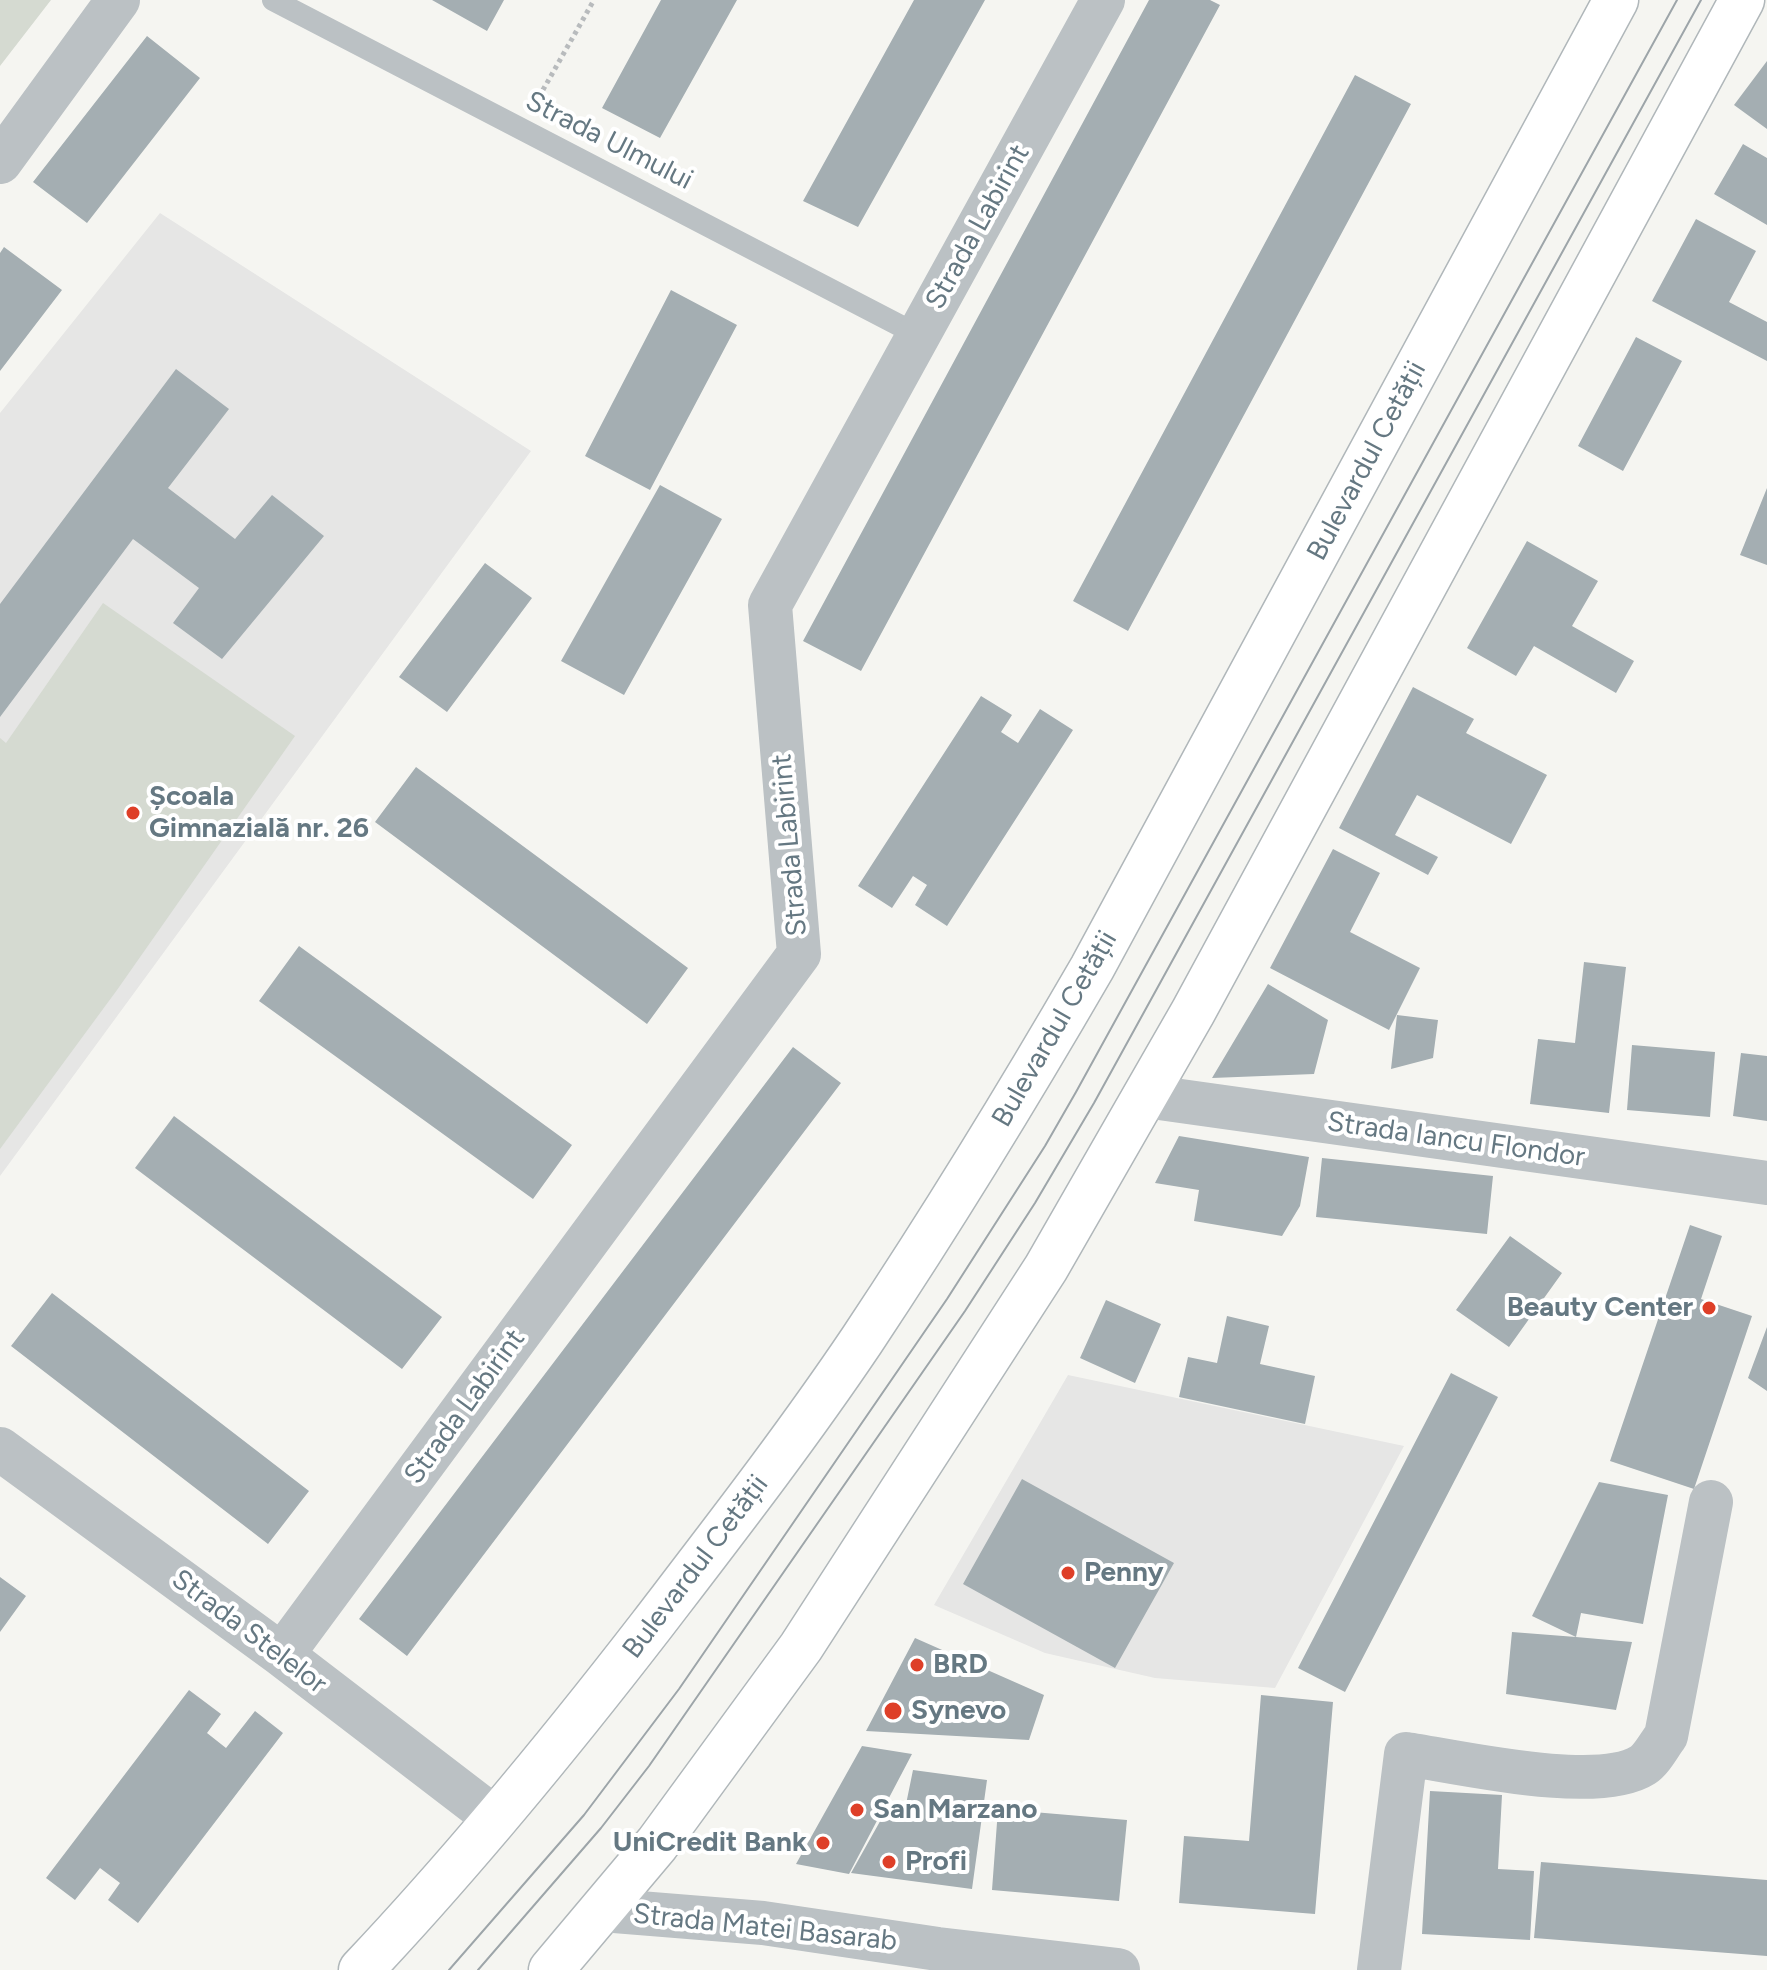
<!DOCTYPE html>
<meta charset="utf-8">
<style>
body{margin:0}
canvas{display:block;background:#f5f5f1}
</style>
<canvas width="1767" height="1970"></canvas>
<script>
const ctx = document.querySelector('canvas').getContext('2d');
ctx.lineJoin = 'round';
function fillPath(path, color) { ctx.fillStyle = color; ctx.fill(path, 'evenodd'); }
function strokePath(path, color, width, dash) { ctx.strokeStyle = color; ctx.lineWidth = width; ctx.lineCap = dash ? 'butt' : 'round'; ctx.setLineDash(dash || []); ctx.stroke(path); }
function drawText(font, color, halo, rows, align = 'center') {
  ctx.font = font + ' Figtree,sans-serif'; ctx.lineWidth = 8; ctx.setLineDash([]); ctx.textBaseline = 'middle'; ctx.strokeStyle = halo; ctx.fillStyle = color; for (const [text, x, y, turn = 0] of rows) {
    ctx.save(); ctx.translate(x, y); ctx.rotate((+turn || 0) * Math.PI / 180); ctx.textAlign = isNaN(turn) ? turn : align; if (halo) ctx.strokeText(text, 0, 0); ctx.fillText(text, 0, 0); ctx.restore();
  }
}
fillPath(new Path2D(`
 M160 213 531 451 0 1176V413Z
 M1068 1375 1404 1446 1275 1688 1155 1678 1045 1653 934 1605Z`), '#e6e6e5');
fillPath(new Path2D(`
 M0 0H51L0 66Z
 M103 603 295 736 117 990 0 1149V738L6 743Z`), '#d5dad1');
fillPath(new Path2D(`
 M432 0H504L487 31Z
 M661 0H737L660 138 602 108Z
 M914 0H985L858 227 803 201Z
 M1149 0H1210L1220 5 861 671 803 641Z
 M147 36 200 78 87 223 33 182Z
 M1767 61V129L1734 105Z
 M1355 75 1411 104 1128 631 1073 601Z
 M1743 144 1767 158V225L1714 194Z
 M1696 219 1756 251 1729 302 1767 322V361L1652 301Z
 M4 247 62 290 0 371V253Z
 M671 290 737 325 650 490 585 456Z
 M1636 337 1682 361 1623 471 1578 446Z
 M176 369 229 409 168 488 235 539 272 495 324 536 222 659 173 623 199 588 133 539 0 717V604Z
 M660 485 722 519 624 695 561 661Z
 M1767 488V565L1740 555Z
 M1527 541 1598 581 1572 626 1634 661 1616 693 1534 646 1516 676 1467 648Z
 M485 563 532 598 447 712 399 677Z
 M1413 687 1474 719 1466 733 1547 775 1511 844 1417 795 1395 835 1438 857 1428 875 1339 828Z
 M981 696 1012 715 1001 732 1018 743 1040 709 1073 730 947 926 915 905 927 885 913 876 892 908 858 886Z
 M416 767 688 968 647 1024 375 822Z
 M1333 849 1380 873 1350 932 1420 968 1389 1030 1270 968Z
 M299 946 572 1145 533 1199 259 1001Z
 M1584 962 1626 967 1609 1113 1530 1104 1538 1039 1575 1043Z
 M1268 984 1328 1020 1314 1074 1212 1078Z
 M1397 1015 1438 1020 1433 1058 1391 1069Z
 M1632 1045 1715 1052 1710 1117 1627 1110Z
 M793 1047 841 1083 407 1656 359 1619Z
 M1741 1053 1767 1056V1121L1733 1116Z
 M174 1116 442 1317 402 1369 135 1168Z
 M1179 1136 1309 1157 1300 1206 1282 1236 1194 1221 1199 1190 1155 1183Z
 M1322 1158 1493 1176 1487 1234 1316 1217Z
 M1690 1225 1722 1236 1701 1299 1752 1316 1694 1489 1610 1461Z
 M1510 1236 1562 1273 1509 1347 1456 1310Z
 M52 1293 309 1491 268 1544 11 1346Z
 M1106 1300 1161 1324 1135 1383 1080 1358Z
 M1227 1316 1269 1326 1260 1364 1315 1376 1305 1424 1179 1397 1188 1357 1217 1363Z
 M1767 1327V1391L1748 1378Z
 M1451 1373 1498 1397 1345 1692 1298 1668Z
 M1022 1479 1174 1563 1115 1668 963 1584Z
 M1599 1482 1668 1495 1643 1624 1581 1613 1576 1637 1632 1642 1616 1710 1506 1694 1512 1632 1576 1637 1532 1616Z
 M0 1577 26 1596 0 1632Z
 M915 1638 1044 1695 1029 1740 866 1731Z
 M189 1690 221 1714 207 1733 226 1748 255 1711 283 1733 138 1923 108 1900 120 1883 100 1868 75 1900 46 1878Z
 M1261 1695 1333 1702 1315 1914 1179 1903 1184 1836 1249 1841Z
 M862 1746 912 1754 849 1874 796 1864Z
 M913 1770 987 1780 972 1889 851 1873 883 1816 903 1819Z
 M1430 1791 1502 1795 1498 1869 1534 1871 1530 1940 1422 1934Z
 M998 1809 1127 1820 1119 1901 992 1890Z
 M1541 1862 1767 1880V1956L1534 1938Z`), '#a4aeb2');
const secondary = new Path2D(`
 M361 1970C464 1861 559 1745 651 1626 723 1532 796 1438 862 1340 943 1218 1019 1094 1092 968L1616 0
 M551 1970 657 1844 801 1647 1046 1268 1193 1012 1742 0`);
strokePath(secondary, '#b0b7ba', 47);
strokePath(new Path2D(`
 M535 104 594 0`), '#b8bbbd', 5, [4, 4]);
strokePath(new Path2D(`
 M273 0 918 335`), '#bbc1c4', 22);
strokePath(new Path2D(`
 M0 162 118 0
 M1145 1096 1767 1183
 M0 1449 282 1655 496 1819
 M282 1655 799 954 770 605 1103 0
 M602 1910 763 1923 938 1949 1118 1970
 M1379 1970 1406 1754C1459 1762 1598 1794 1643 1765 1652 1759 1659 1745 1666 1736L1711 1502`), '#bbc1c4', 44);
strokePath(secondary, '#fff', 44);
strokePath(new Path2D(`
 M449 1970 584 1815 679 1689 947 1299 1045 1146 1076 1092 1677 0
 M478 1970 601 1828 649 1766 965 1311 1035 1203 1094 1103 1701 0`), '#9da5a9', 2);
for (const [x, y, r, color] of [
 [133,813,8,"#de3f28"],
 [1709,1308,8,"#de3f28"],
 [1068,1573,8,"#de3f28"],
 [917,1665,8,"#de3f28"],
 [893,1711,10,"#de3f28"],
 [857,1810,8,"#de3f28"],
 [823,1843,8,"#de3f28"],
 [889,1862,8,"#de3f28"]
]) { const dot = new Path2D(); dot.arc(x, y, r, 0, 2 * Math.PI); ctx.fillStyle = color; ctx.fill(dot); strokePath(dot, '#fff', 3); }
drawText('28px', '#657882', '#fff', [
 ["Strada Ulmului",609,141,27],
 ["Strada Labirint",978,227,-61],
 ["Bulevardul Cetății",1367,461,-62],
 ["Strada Labirint",790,845,-95],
 ["Bulevardul Cetății",1055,1029,-60],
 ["Strada Iancu Flondor",1456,1140,8],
 ["Strada Labirint",465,1407,-54],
 ["Bulevardul Cetății",696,1567,-53],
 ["Strada Stelelor",249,1632,37],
 ["Strada Matei Basarab",765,1928,6]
]);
drawText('bold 28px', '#657882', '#fff', [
 ["Școala",149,797],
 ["Gimnazială nr. 26",149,829],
 ["Beauty Center",1693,1308,"right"],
 ["Penny",1084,1573],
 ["BRD",933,1665],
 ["Synevo",911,1711],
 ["San Marzano",873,1810],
 ["UniCredit Bank",807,1843,"right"],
 ["Profi",905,1862]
], 'left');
</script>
